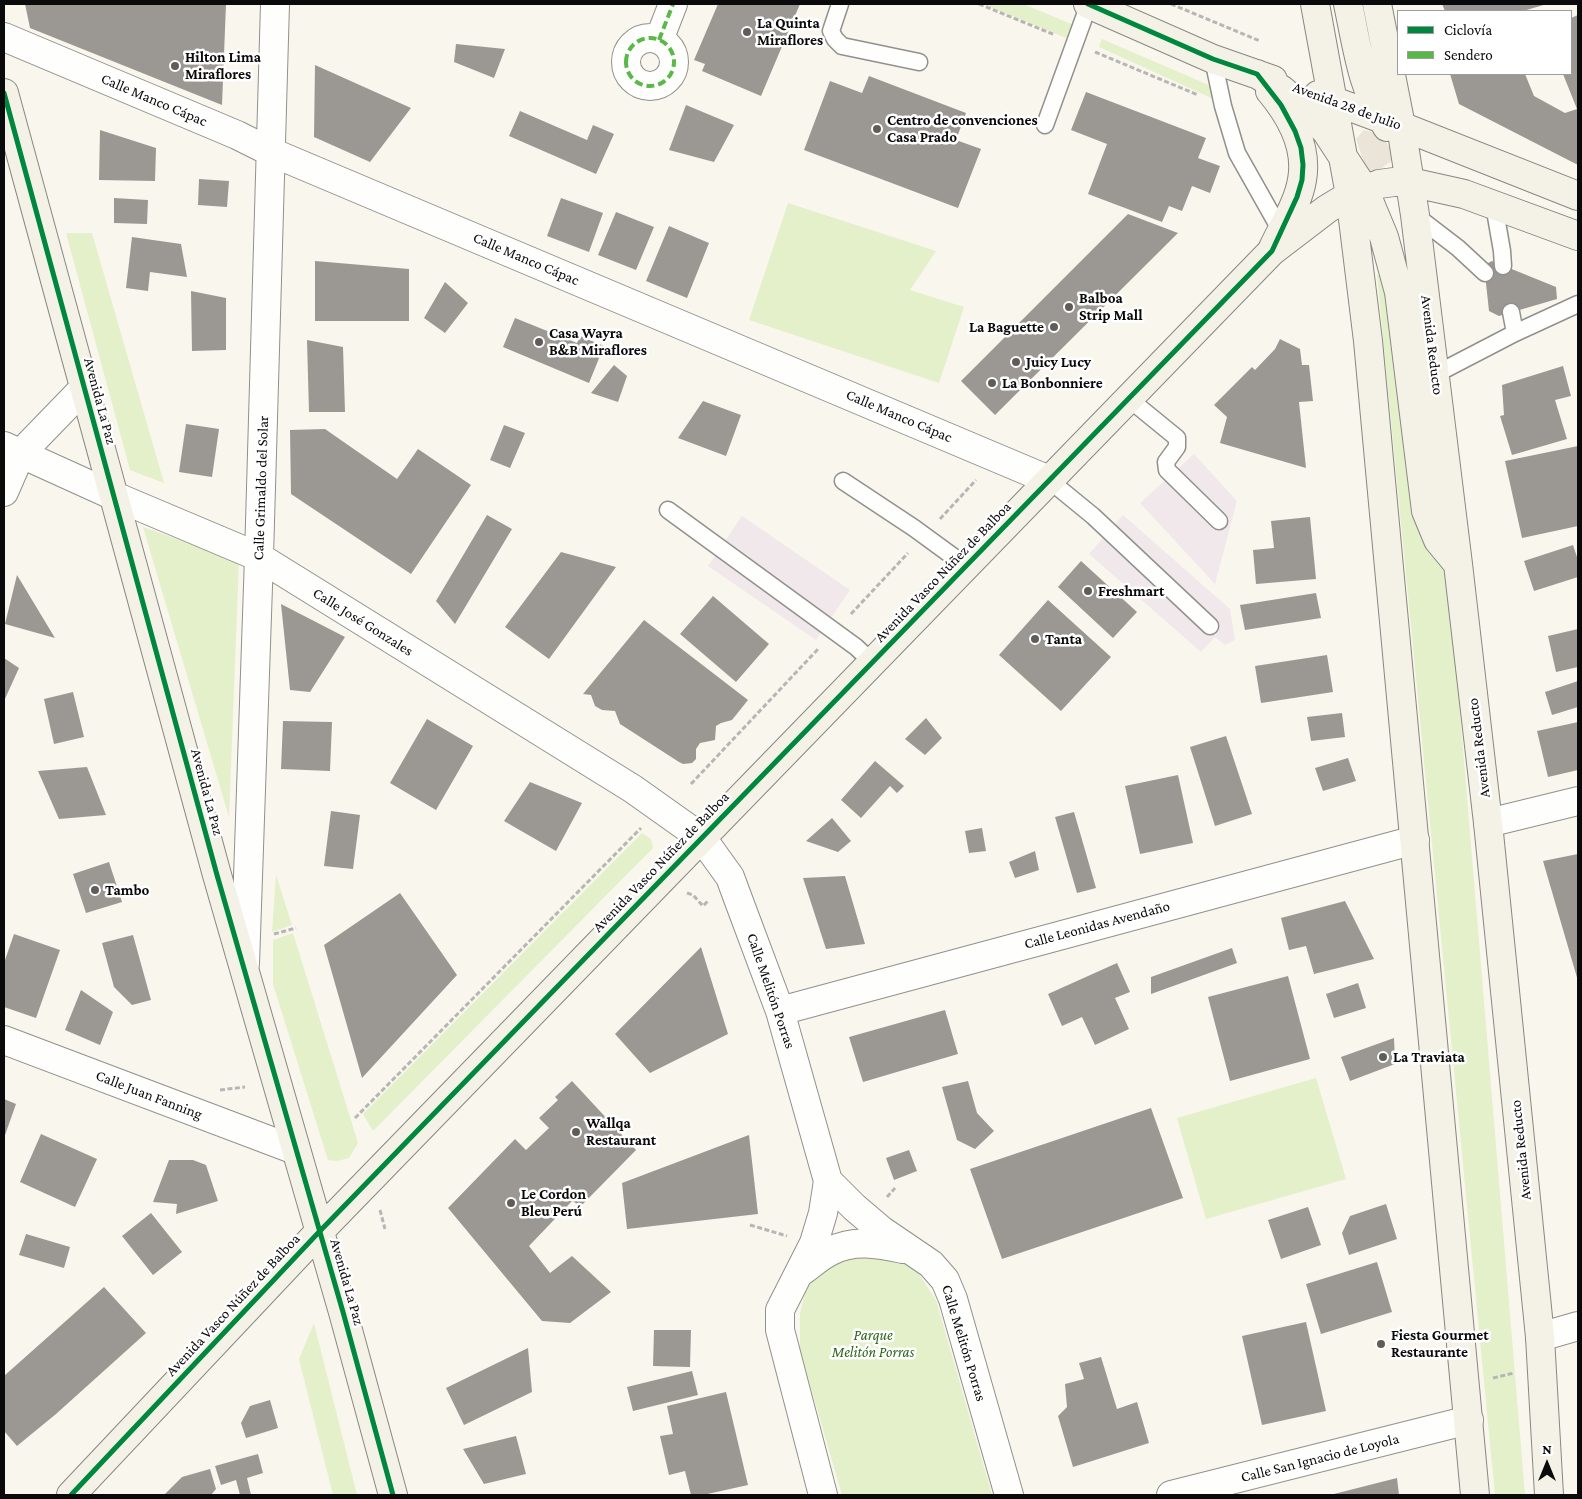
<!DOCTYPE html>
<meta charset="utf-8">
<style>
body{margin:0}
#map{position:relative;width:1582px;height:1499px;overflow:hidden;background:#f9f6ed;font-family:"Crimson Pro",serif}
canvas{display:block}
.frame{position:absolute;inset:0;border:5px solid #0a0a0a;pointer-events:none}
.legend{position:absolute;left:1397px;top:10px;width:175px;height:65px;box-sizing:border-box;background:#fff;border:1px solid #9d9d9d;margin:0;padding:6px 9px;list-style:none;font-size:15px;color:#0a0a0a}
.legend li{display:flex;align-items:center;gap:10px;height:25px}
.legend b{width:25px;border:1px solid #9d9d9d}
.north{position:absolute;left:1522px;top:1439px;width:50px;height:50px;-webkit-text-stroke:4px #fff;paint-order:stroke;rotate:0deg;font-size:14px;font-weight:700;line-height:20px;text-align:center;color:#0a0a0a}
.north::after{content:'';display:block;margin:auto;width:18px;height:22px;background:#0a0a0a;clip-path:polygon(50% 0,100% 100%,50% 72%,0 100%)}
</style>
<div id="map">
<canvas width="1582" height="1499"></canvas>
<div class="frame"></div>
<ul class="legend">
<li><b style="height:6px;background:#00873e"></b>Ciclovía</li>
<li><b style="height:6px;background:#58b947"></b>Sendero</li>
</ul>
<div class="north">N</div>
</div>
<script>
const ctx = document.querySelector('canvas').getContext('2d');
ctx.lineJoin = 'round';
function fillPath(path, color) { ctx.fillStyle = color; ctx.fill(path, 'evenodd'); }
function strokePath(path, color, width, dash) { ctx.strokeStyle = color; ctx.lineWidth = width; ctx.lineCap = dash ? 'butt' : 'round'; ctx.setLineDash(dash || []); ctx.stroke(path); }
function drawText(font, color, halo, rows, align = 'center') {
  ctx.font = font + ' "Crimson Pro",serif'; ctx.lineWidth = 5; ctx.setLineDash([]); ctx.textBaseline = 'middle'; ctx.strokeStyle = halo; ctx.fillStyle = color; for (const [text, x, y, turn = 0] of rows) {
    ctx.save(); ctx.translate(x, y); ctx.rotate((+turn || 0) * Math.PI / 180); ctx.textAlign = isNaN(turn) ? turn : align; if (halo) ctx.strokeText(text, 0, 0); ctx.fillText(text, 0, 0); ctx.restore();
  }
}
fillPath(new Path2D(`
 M1194 454 1237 501 1215 584 1140 503Z
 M1123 515 1230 609 1235 640 1225 645 1215 637 1201 652 1089 554Z
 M742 516 850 590 816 640 708 566Z`), '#f0e8eb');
fillPath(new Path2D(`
 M983 4H1023L1074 25 1069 39Z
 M1102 39 1225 92 1229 106 1099 47Z
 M788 203 936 251 910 290 964 307 939 383 749 320Z
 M66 233H92L164 483 130 470Z
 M1377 275H1383L1448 568 1525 1495H1495Z
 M143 527 239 561 229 817Z
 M642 833 651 839 653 848 373 1131 363 1114Z
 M276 875 292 925 272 932Z
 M293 933 358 1143 349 1158 337 1161 328 1160 273 984V940Z
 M1316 1078 1346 1179 1206 1219 1177 1118Z
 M845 1251 894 1255 917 1271 936 1300 992 1495H842L800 1350V1314L807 1284Z
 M314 1323 357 1495H333L299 1359Z`), '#e3f0ca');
fillPath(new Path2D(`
 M1364 130 1381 134 1396 158 1376 172 1366 169 1356 139Z`), '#eae5d8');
fillPath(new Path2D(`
 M25 4H226L222 105 30 28Z
 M718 4H800L761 96 702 71 705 64 694 60Z
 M1442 4H1547L1523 11H1445Z
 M1578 15V165L1459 104 1450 74H1525L1534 96 1565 113 1577 109 1563 74H1571V18Z
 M456 44 505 49 494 78 454 62Z
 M315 65 411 108 370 162 314 137Z
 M869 76 966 113 956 140 981 149 958 208 804 150 830 81 862 93Z
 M1086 92 1206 138 1198 158 1220 166 1210 193 1192 186 1182 211 1169 206 1162 222 1088 194 1107 144 1071 130Z
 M686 105 734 125 714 162 669 150Z
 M520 111 587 140 593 125 614 134 596 174 509 136Z
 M100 130 156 148 155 181 99 180Z
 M199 179 229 181 227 207 198 205Z
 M114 198 148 200 147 224 114 223Z
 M561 198 603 213 589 252 547 236Z
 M616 212 654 227 636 270 598 255Z
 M1128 214 1178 233 995 415 961 381Z
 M669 226 709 243 687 298 646 281Z
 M132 237 181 244 187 277 150 272 148 291 126 288Z
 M315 261 409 269V321H315Z
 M1492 261 1556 287 1557 299 1499 316 1489 311 1484 265Z
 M445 282 468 303 445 333 424 318Z
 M191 291 226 298V350L192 351Z
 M515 318 577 343 580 336 604 346 589 383 503 347Z
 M1280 339 1300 349 1302 365H1309L1313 401 1299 402 1306 468 1220 443 1227 417 1214 405 1252 367 1255 370 1275 349Z
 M307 340 343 347 345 412H309Z
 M614 365 627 376 618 402 591 393Z
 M1563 366 1571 396 1555 400 1567 439 1512 455 1500 416 1504 415 1502 385Z
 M703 401 741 415 726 456 678 438Z
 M186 424 219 429 212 477 179 472Z
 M504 425 525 433 510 468 490 460Z
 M325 429 397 479 418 449 471 485 411 574 291 494 290 430Z
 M1578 446V526L1522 538 1505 461Z
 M487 515 512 529 455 624 436 601Z
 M1310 517 1316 579 1256 584 1253 550 1274 548 1271 521Z
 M1573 545 1578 560V577L1534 591 1524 561Z
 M561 552 616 567 549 659 505 627Z
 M1081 561 1137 612 1113 638 1058 587Z
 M17 575 55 638 5 624Z
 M1316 593 1321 618 1245 630 1240 605Z
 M713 596 769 644 736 682 680 634Z
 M1048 600 1111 657 1061 711 999 655Z
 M281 604 345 637 310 692 290 690Z
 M644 620 748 700 732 720 721 723 716 726 715 740 700 743 696 749V759L692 763 683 764 679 762 620 724 615 711 602 710 595 706 591 695 583 694Z
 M1578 629V667L1556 672 1548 636Z
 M1327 655 1333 692 1261 703 1255 666Z
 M4 658 19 668 4 701Z
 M1578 681V707L1552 715 1545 692Z
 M73 692 84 737 54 744 44 699Z
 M1342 713 1345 737 1311 741 1307 717Z
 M926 718 942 738 925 755 905 739Z
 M427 719 473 746 436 810 390 783Z
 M283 721 332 722 330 771 281 769Z
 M1578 722V770L1548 777 1537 731Z
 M1226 736 1252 814 1215 826 1190 747Z
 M1348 758 1356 781 1323 791 1315 768Z
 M875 761 904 786 897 793 890 786 861 818 841 800Z
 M87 767 106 815 59 819 38 771Z
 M1178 775 1193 843 1140 854 1125 786Z
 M530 782 582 803 556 851 504 821Z
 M331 811 360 815 353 869 324 866Z
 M1074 812 1096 888 1077 893 1055 817Z
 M832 818 851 841 838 852 806 841Z
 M982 828 986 851 969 853 965 831Z
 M1035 851 1039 870 1015 878 1009 862Z
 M1578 854V981L1543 861Z
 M109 862 122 902 86 913 73 874Z
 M845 876 865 944 826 949 803 878Z
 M400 893 457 975 362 1078 324 945Z
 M1345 901 1374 959 1314 974 1306 946 1289 950 1281 918Z
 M14 934 60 950 36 1018 4 1007V963Z
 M133 935 151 1000 132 1005 114 987 102 943Z
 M701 947 728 1034 650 1073 615 1034Z
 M1232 948 1237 963 1151 994V977Z
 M1117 963 1130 992 1115 998 1129 1029 1095 1045 1082 1017 1062 1026 1048 994Z
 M1288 976 1310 1059 1230 1081 1208 997Z
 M1358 983 1366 1008 1334 1018 1326 994Z
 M81 990 113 1012 100 1045 65 1030Z
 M945 1010 958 1054 863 1082 849 1037Z
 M1394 1038 1395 1064 1350 1081 1341 1057Z
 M572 1081 636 1150 581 1206 572 1201 529 1246 550 1273 572 1256 611 1292 570 1323 542 1321 448 1208 515 1139 526 1150 549 1128 539 1118 558 1100 555 1097Z
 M968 1081 977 1113 994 1131 975 1149 957 1140 942 1087Z
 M4 1099 16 1104 4 1138Z
 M1151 1108 1183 1198 1002 1259 970 1169Z
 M41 1134 97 1159 75 1207 20 1182Z
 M749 1135 758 1214 627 1229 622 1183Z
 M909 1150 917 1171 894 1180 886 1158Z
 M169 1160H193L206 1165 218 1201 176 1214 177 1204 153 1202Z
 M1386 1204 1397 1239 1349 1255 1342 1233 1350 1216Z
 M1308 1207 1321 1245 1281 1259 1268 1220Z
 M151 1213 182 1252 153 1275 122 1236Z
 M26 1234 70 1247 64 1268 19 1255Z
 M1377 1262 1392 1312 1321 1334 1306 1284Z
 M104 1287 146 1333 56 1414 17 1446 4 1431V1376Z
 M1306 1322 1326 1411 1262 1425 1242 1336Z
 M654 1330H691L690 1367 653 1366Z
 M528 1348 532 1392 464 1425 446 1388Z
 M1101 1357 1117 1409 1137 1402 1149 1443 1073 1467 1058 1416 1067 1407 1065 1384 1084 1379 1079 1363Z
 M692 1371 698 1395 633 1411 627 1387Z
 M726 1392 748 1485 703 1495H691L685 1471 669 1475 660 1436 673 1434 667 1406Z
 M270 1400 278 1428 246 1438 241 1423 250 1406Z
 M516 1436 526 1474 484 1484 463 1449Z
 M258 1454 263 1473 247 1478 251 1495H240L236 1480 221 1485 215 1466Z
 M210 1469 216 1489 211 1495H164L182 1477Z
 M1397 1478 1399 1495H1330Z`), '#9b9893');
const lane = new Path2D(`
 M840 4 831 31 835 39 842 46 919 62
 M1213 59 1223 106 1237 153 1281 231
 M1045 125 1089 4
 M1494 205 1502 251 1503 266
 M1415 215 1458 248 1485 273
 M1511 312 1515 333
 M1436 374 1515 333 1578 304
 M1128 398 1177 438V447L1166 462 1167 470 1219 521
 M1049 480 1093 516 1210 626
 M843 481 914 528 966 566
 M668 510 856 647 872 662`);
const street = new Path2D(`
 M4 37 237 135 271 152 1049 480
 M626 62a24 24 0 1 1 48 0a24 24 0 1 1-48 0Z
 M659 40 673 4
 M4 446 112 495 259 557 633 789 702 838 730 877 740 904 780 1011 828 1181 823 1213 814 1243 780 1310V1330L823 1495
 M4 492 21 453 83 389
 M1488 823 1578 801
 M245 964 259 557 275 4
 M780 1011 1415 840
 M4 1040 295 1150
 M828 1181 854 1207 881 1230 931 1264 945 1280 953 1299 1009 1495
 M802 1271C811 1265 820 1256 831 1251 855 1239 878 1244 903 1249
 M1540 1337 1578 1326
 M1171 1495 1469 1420`);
const secondary = new Path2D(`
 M1088 4 1213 59 1273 80
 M1315 4 1350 195 1368 341 1475 1495
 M1348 4C1357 46 1362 90 1387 127
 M1377 4 1401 126 1415 215 1458 564 1488 823 1540 1337 1549 1495
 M1257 74 1282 90 1305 109 1326 131 1364 189 1384 237 1399 292 1426 511 1438 540 1457 563
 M1270 91C1290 115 1308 147 1302 180 1298 204 1283 226 1273 248
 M4 93 217 875 343 1312 393 1495
 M1318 95 1401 126 1578 196
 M71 1495 319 1232 1272 251 1327 209 1350 195 1379 184 1394 182H1410L1464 194 1578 236`);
strokePath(lane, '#92908c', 19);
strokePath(street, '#92908c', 30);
strokePath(secondary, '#888783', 30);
strokePath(new Path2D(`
 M979 4 1055 35
 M1171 4 1260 41
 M1095 52 1198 95
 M940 519 976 480
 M851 614 908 553
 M691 784 819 648
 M687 893 693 895 703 906 708 901
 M274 934 296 928
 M220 1090 245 1087
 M355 1118 641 828
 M887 1197 895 1188
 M380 1210 385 1229
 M750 1225 787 1236
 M1493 1378 1514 1373`), '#b7b6b5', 3, [5, 2.5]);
strokePath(lane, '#fefefc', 16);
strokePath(street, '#fefefc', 28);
strokePath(secondary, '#f4f2e7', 28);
strokePath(new Path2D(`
 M626 62a24 24 0 1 1 48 0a24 24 0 1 1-48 0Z
 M659 40 673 4`), '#58b947', 4, [8, 4]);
strokePath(new Path2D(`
 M4 93 217 875 343 1312 393 1495
 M71 1495 319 1232 1272 251 1297 197 1302 180 1303 165 1301 148 1295 131 1281 105 1257 74 1213 59 1088 4`), '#00873e', 5);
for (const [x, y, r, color] of [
 [747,32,5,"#5e5d59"],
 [175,66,5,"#5e5d59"],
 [877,129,5,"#5e5d59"],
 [1069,307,5,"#5e5d59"],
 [1054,327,5,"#5e5d59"],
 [539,342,5,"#5e5d59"],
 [1016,362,5,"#5e5d59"],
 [992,383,5,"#5e5d59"],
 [1088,591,5,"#5e5d59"],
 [1035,639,5,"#5e5d59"],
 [95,890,5,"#5e5d59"],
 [1383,1057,5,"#5e5d59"],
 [576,1132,5,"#5e5d59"],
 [511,1203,5,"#5e5d59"],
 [1381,1344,5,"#5e5d59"]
]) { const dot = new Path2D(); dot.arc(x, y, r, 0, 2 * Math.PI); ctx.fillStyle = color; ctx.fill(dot); strokePath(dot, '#fff', 2); }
drawText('bold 15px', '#0a0a0a', '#fff', [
 ["La Quinta",757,23],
 ["Miraflores",757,40],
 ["Hilton Lima",185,57],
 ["Miraflores",185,74],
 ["Centro de convenciones",887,120],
 ["Casa Prado",887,137],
 ["Balboa",1079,298],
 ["Strip Mall",1079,315],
 ["La Baguette",1044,327,"right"],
 ["Casa Wayra",549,333],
 ["B&B Miraflores",549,350],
 ["Juicy Lucy",1026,362],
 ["La Bonbonniere",1002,383],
 ["Freshmart",1098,591],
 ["Tanta",1045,639],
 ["Tambo",105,890],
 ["La Traviata",1393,1057],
 ["Wallqa",586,1123],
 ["Restaurant",586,1140],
 ["Le Cordon",521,1194],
 ["Bleu Perú",521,1211],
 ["Fiesta Gourmet",1391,1335],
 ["Restaurante",1391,1352]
], 'left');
drawText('15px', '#0a0a0a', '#fff', [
 ["Calle Manco Cápac",154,100,23],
 ["Avenida 28 de Julio",1347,106,20],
 ["Calle Manco Cápac",526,259,23],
 ["Avenida Reducto",1432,345,83],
 ["Avenida La Paz",100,401,75],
 ["Calle Manco Cápac",899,416,23],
 ["Calle Grimaldo del Solar",261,488,-88],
 ["Avenida Vasco Núñez de Balboa",943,572,-46],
 ["Calle José Gonzales",363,622,32],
 ["Avenida Reducto",1479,748,-97],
 ["Avenida La Paz",207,792,75],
 ["Avenida Vasco Núñez de Balboa",661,862,-46],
 ["Calle Leonidas Avendaño",1097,925,-15],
 ["Calle Melitón Porras",771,991,71],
 ["Calle Juan Fanning",149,1095,21],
 ["Avenida Reducto",1521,1150,-96],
 ["Avenida La Paz",347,1282,74],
 ["Avenida Vasco Núñez de Balboa",233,1305,-47],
 ["Calle Melitón Porras",964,1343,73],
 ["Calle San Ignacio de Loyola",1320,1458,-14]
]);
drawText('italic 15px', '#2a6616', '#fff', [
 ["Parque",873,1335],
 ["Melitón Porras",873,1352]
]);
</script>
